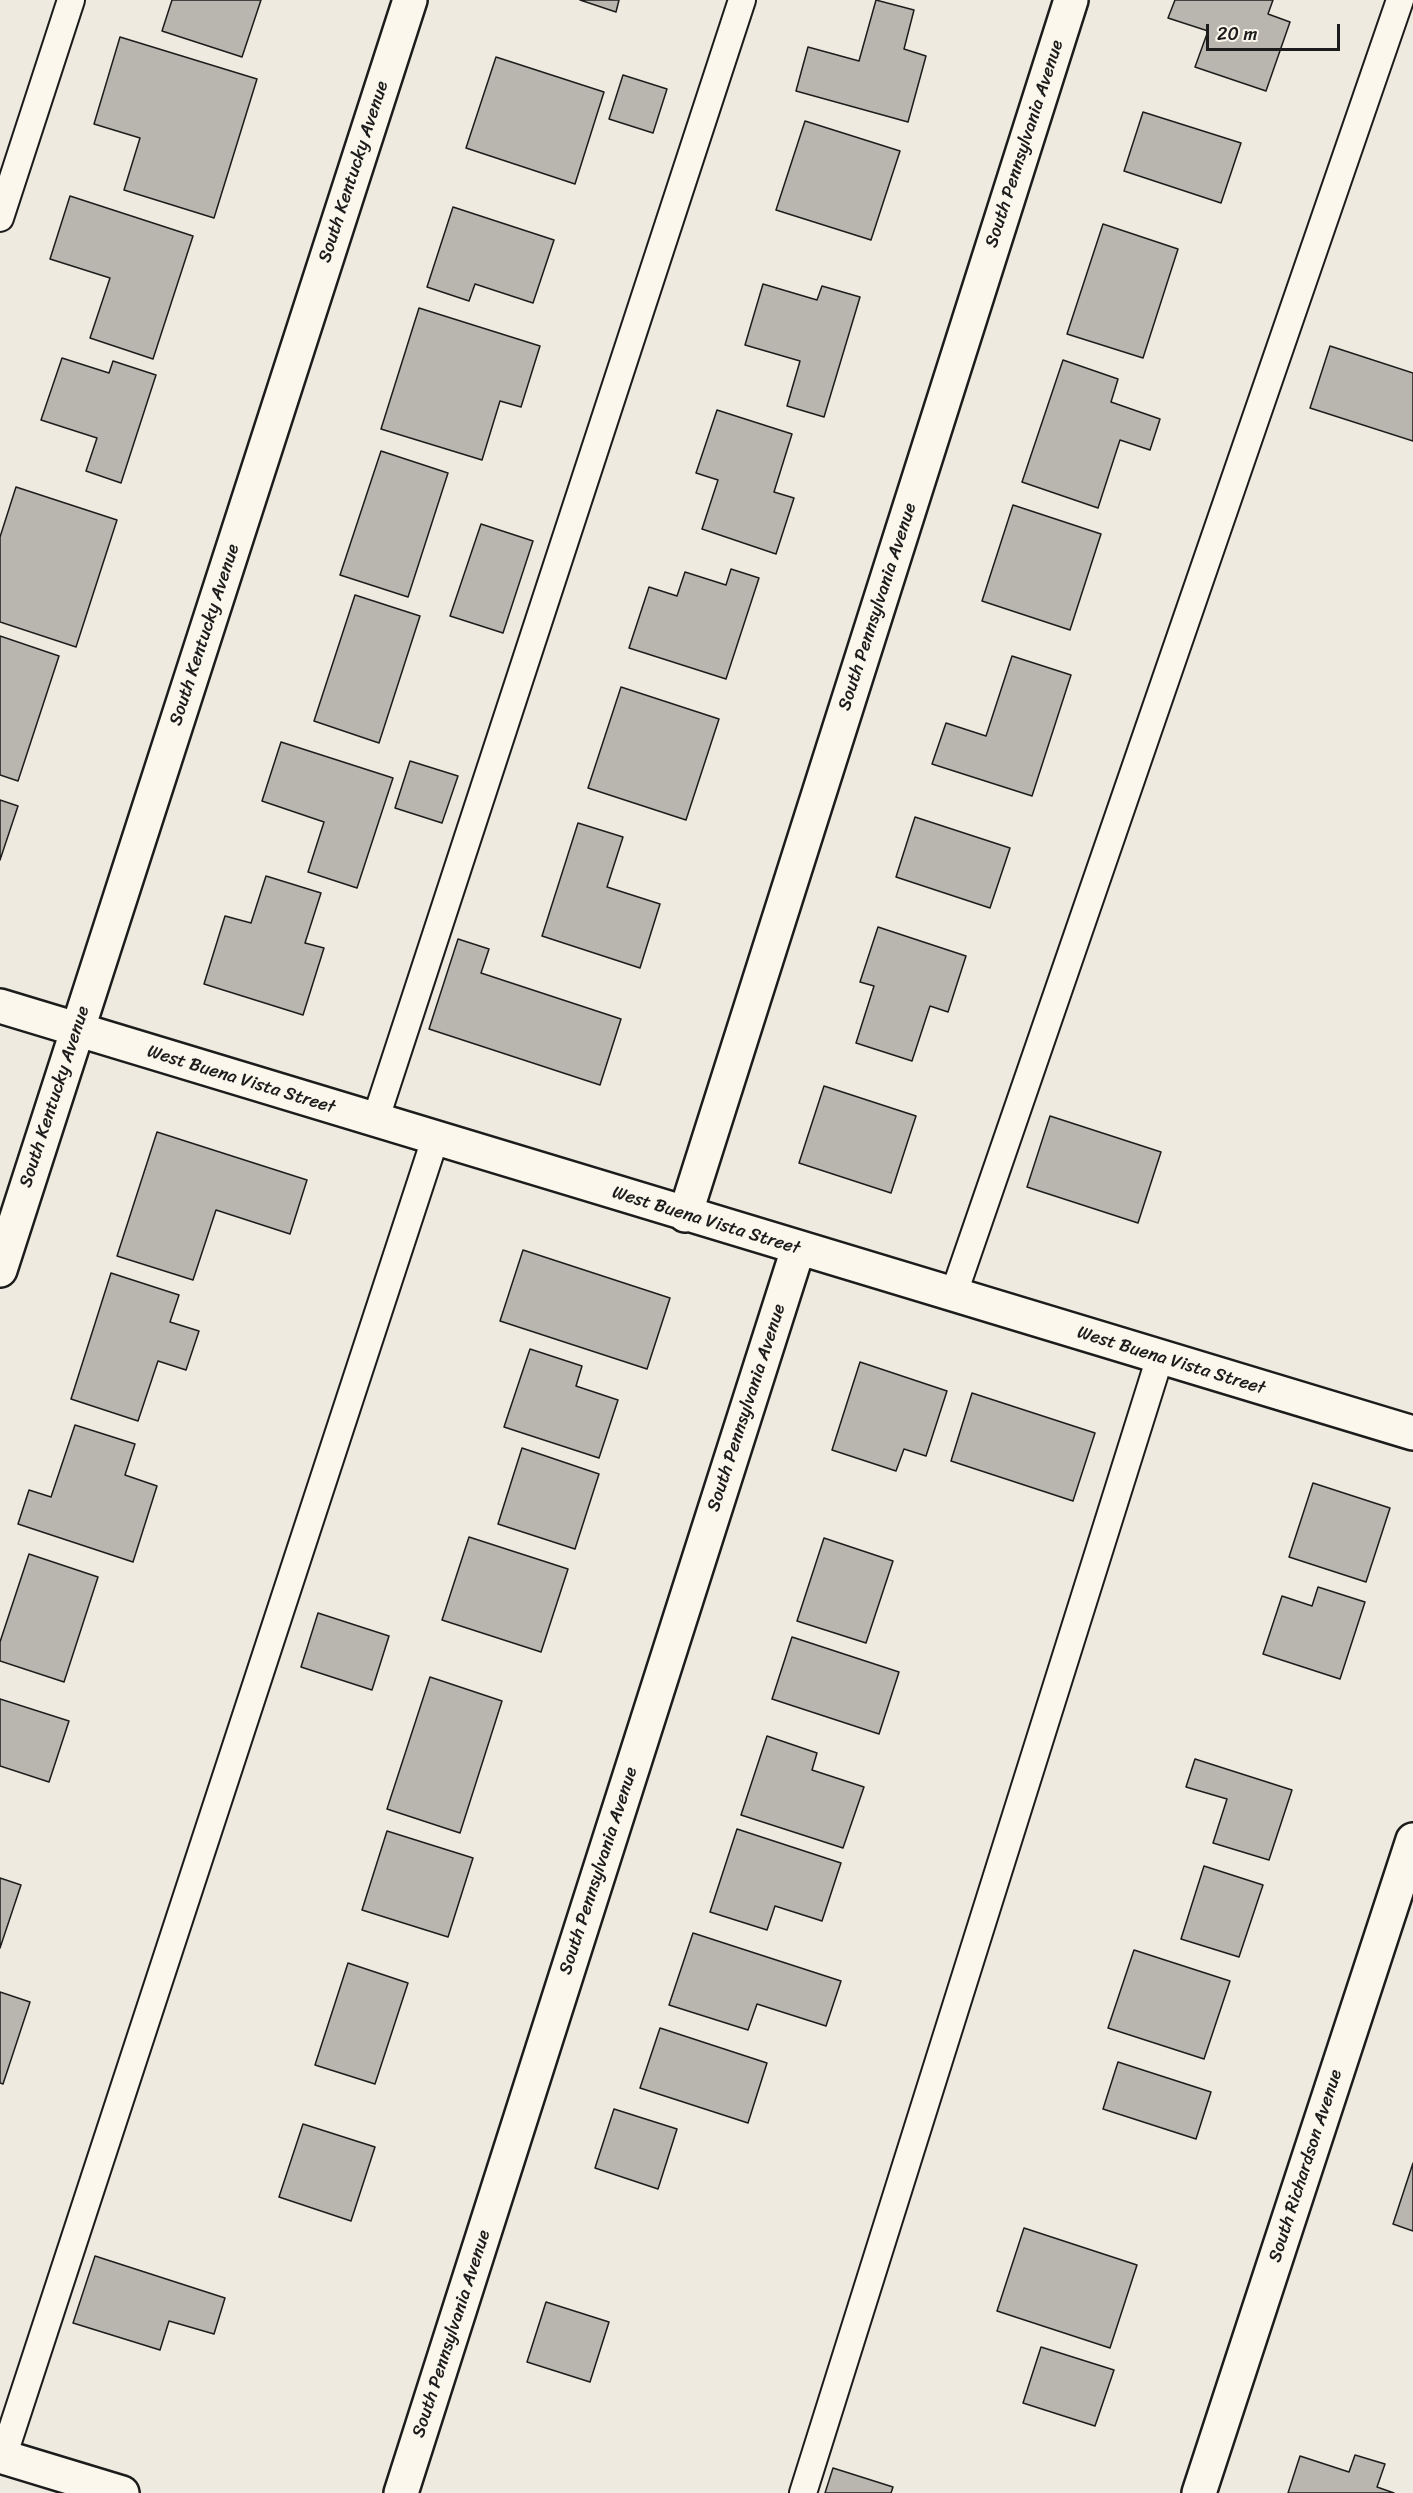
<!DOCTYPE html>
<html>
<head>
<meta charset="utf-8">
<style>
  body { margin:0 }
  #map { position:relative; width:1413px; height:2493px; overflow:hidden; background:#eeeadf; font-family:Sriracha,sans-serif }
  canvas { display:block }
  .scale { position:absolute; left:1206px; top:24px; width:134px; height:27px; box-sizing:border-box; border:3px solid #1c1c1c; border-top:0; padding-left:8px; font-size:18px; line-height:21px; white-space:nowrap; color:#1c1c1c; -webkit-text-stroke:4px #fbf7ec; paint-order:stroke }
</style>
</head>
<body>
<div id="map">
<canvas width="1413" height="2493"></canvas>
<div class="scale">20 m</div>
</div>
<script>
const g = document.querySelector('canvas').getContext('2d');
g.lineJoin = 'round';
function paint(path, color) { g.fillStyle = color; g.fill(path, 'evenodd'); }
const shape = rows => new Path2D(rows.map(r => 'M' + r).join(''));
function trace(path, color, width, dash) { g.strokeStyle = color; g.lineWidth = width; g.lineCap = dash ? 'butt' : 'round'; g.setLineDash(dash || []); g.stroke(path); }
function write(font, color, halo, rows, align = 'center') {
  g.font = font + ' Sriracha,sans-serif'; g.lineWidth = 5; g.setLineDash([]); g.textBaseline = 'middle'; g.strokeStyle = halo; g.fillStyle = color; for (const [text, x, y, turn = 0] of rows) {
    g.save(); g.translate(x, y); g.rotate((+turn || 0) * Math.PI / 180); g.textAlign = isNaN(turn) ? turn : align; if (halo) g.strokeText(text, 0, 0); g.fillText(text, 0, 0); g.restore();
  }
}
const building = shape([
  [172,0,261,0,242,57,162,31,172,0],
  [580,0,619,0,616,12,580,0],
  [876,0,914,10,904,49,926,56,908,122,796,91,808,47,859,61,876,0],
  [1175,0,1273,0,1268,14,1290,22,1266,91,1195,67,1208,31,1168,18,1175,0],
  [120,37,257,79,214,218,124,190,140,138,94,124,120,37],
  [496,57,604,92,575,184,466,148,496,57],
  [623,75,667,89,653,133,609,119,623,75],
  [1143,112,1241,143,1221,203,1124,171,1143,112],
  [805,121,900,151,871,240,776,210,805,121],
  [70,196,193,236,153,359,90,338,110,278,50,259,70,196],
  [453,207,554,240,533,303,475,284,469,301,427,287,453,207],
  [1103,224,1178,249,1143,358,1067,334,1103,224],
  [763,284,817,300,822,286,860,297,824,417,787,406,800,361,745,345,763,284],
  [419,308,540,346,521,407,500,401,482,460,381,429,419,308],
  [1330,346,1413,373,1413,441,1310,408,1330,346],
  [62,358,109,373,113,361,156,375,121,483,86,471,97,438,41,420,62,358],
  [1063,360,1118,379,1111,402,1160,419,1150,450,1120,440,1098,508,1022,482,1063,360],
  [717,410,792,434,774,492,794,498,776,554,702,529,718,480,696,473,717,410],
  [381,451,448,473,408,597,340,575,381,451],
  [16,487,117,520,76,647,0,622,0,537,16,487],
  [1013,505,1101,534,1070,630,982,601,1013,505],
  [481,524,533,541,503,633,450,616,481,524],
  [731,569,759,578,726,679,629,648,649,587,677,596,685,572,726,585,731,569],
  [355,595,420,616,379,743,314,721,355,595],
  [0,636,59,656,18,781,0,775,0,636],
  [1012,656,1071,675,1032,796,932,764,946,723,986,736,1012,656],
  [621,687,719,719,686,820,588,788,621,687],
  [281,742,393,778,357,888,308,872,324,822,262,801,281,742],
  [410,761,458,776,442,823,395,808,410,761],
  [0,800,18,806,0,860,0,800],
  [915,817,1010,848,990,908,896,877,915,817],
  [578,823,623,837,607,887,660,904,640,968,542,936,578,823],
  [266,876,321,893,305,943,324,948,303,1015,204,984,225,916,251,923,266,876],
  [878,927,966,956,948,1012,930,1006,912,1061,856,1043,874,986,860,982,878,927],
  [458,939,489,949,481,973,621,1019,600,1085,429,1029,458,939],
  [824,1086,916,1116,891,1193,799,1163,824,1086],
  [1050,1116,1161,1152,1138,1223,1027,1187,1050,1116],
  [157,1132,307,1180,290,1234,216,1210,193,1280,117,1256,157,1132],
  [523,1250,670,1298,647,1369,500,1321,523,1250],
  [111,1273,179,1295,170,1322,199,1331,186,1370,158,1361,138,1421,71,1399,111,1273],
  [530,1349,582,1366,576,1386,618,1400,599,1458,504,1427,530,1349],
  [860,1362,947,1391,926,1456,904,1449,896,1471,832,1450,860,1362],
  [972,1393,1095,1433,1073,1501,951,1461,972,1393],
  [75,1425,135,1444,125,1475,157,1486,133,1562,18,1524,29,1490,51,1497,75,1425],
  [522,1448,599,1474,575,1549,498,1524,522,1448],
  [1313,1483,1390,1508,1366,1582,1289,1557,1313,1483],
  [469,1537,568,1569,541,1652,442,1620,469,1537],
  [824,1538,893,1561,866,1643,797,1621,824,1538],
  [29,1554,98,1577,64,1682,0,1661,0,1642,29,1554],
  [1318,1587,1365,1602,1340,1679,1263,1654,1282,1596,1312,1606,1318,1587],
  [318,1613,389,1636,372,1690,301,1667,318,1613],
  [792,1637,899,1672,879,1734,772,1699,792,1637],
  [430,1677,502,1701,460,1833,387,1809,430,1677],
  [0,1699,69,1721,49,1782,0,1766,0,1699],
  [767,1736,817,1753,812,1770,864,1787,843,1848,741,1815,767,1736],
  [1195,1759,1292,1790,1269,1860,1213,1843,1227,1799,1186,1787,1195,1759],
  [737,1829,841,1863,822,1921,775,1906,767,1930,710,1912,737,1829],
  [387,1831,473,1858,448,1937,362,1910,387,1831],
  [1204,1866,1263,1885,1239,1957,1181,1939,1204,1866],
  [0,1878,21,1885,0,1948,0,1878],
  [693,1933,841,1981,826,2026,757,2004,748,2030,669,2005,693,1933],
  [1134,1950,1230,1981,1204,2059,1108,2028,1134,1950],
  [348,1963,408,1983,375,2084,315,2065,348,1963],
  [0,1992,30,2002,3,2084,0,2083,0,1992],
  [660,2028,767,2063,748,2123,640,2088,660,2028],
  [1118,2062,1211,2092,1196,2139,1103,2109,1118,2062],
  [614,2109,677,2129,658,2189,595,2168,614,2109],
  [303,2124,375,2147,351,2221,279,2197,303,2124],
  [1413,2163,1413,2231,1393,2224,1413,2163],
  [1024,2228,1137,2265,1110,2348,997,2311,1024,2228],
  [95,2256,225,2298,214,2334,169,2321,160,2350,73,2323,95,2256],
  [546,2302,609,2322,590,2382,527,2362,546,2302],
  [1041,2347,1114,2370,1095,2426,1023,2403,1041,2347],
  [1355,2455,1385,2464,1377,2487,1394,2493,1288,2493,1300,2456,1349,2472,1355,2455],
  [833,2468,893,2487,891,2493,825,2493,833,2468]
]);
paint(building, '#b9b6af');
trace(building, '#1c1c1c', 1.5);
const lane = shape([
  [0,218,71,0],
  [375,1121,742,0],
  [953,1296,1400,0],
  [3,2457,435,1139],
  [803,2493,1160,1357]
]);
const street = shape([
  [0,1006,1413,1433],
  [685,1215,1071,0],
  [0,1270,410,0],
  [401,2493,798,1249],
  [1199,2493,1413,1840]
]);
const secondary = shape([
  [0,2456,122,2493]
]);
trace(lane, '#1c1c1c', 30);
trace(street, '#1c1c1c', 38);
trace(secondary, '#1c1c1c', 38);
trace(lane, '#fbf7ec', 26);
trace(street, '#fbf7ec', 33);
trace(secondary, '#fbf7ec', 33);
write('18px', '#1c1c1c', '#fbf7ec', [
  ["South Pennsylvania Avenue",1025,144,-72],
  ["South Kentucky Avenue",354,172,-72],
  ["South Pennsylvania Avenue",878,607,-72],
  ["South Kentucky Avenue",205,635,-72],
  ["West Buena Vista Street",241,1080,17],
  ["South Kentucky Avenue",55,1097,-72],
  ["West Buena Vista Street",706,1221,17],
  ["West Buena Vista Street",1171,1361,17],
  ["South Pennsylvania Avenue",747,1408,-72],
  ["South Pennsylvania Avenue",599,1871,-72],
  ["South Richardson Avenue",1306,2166,-72],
  ["South Pennsylvania Avenue",452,2334,-72]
]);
</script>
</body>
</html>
